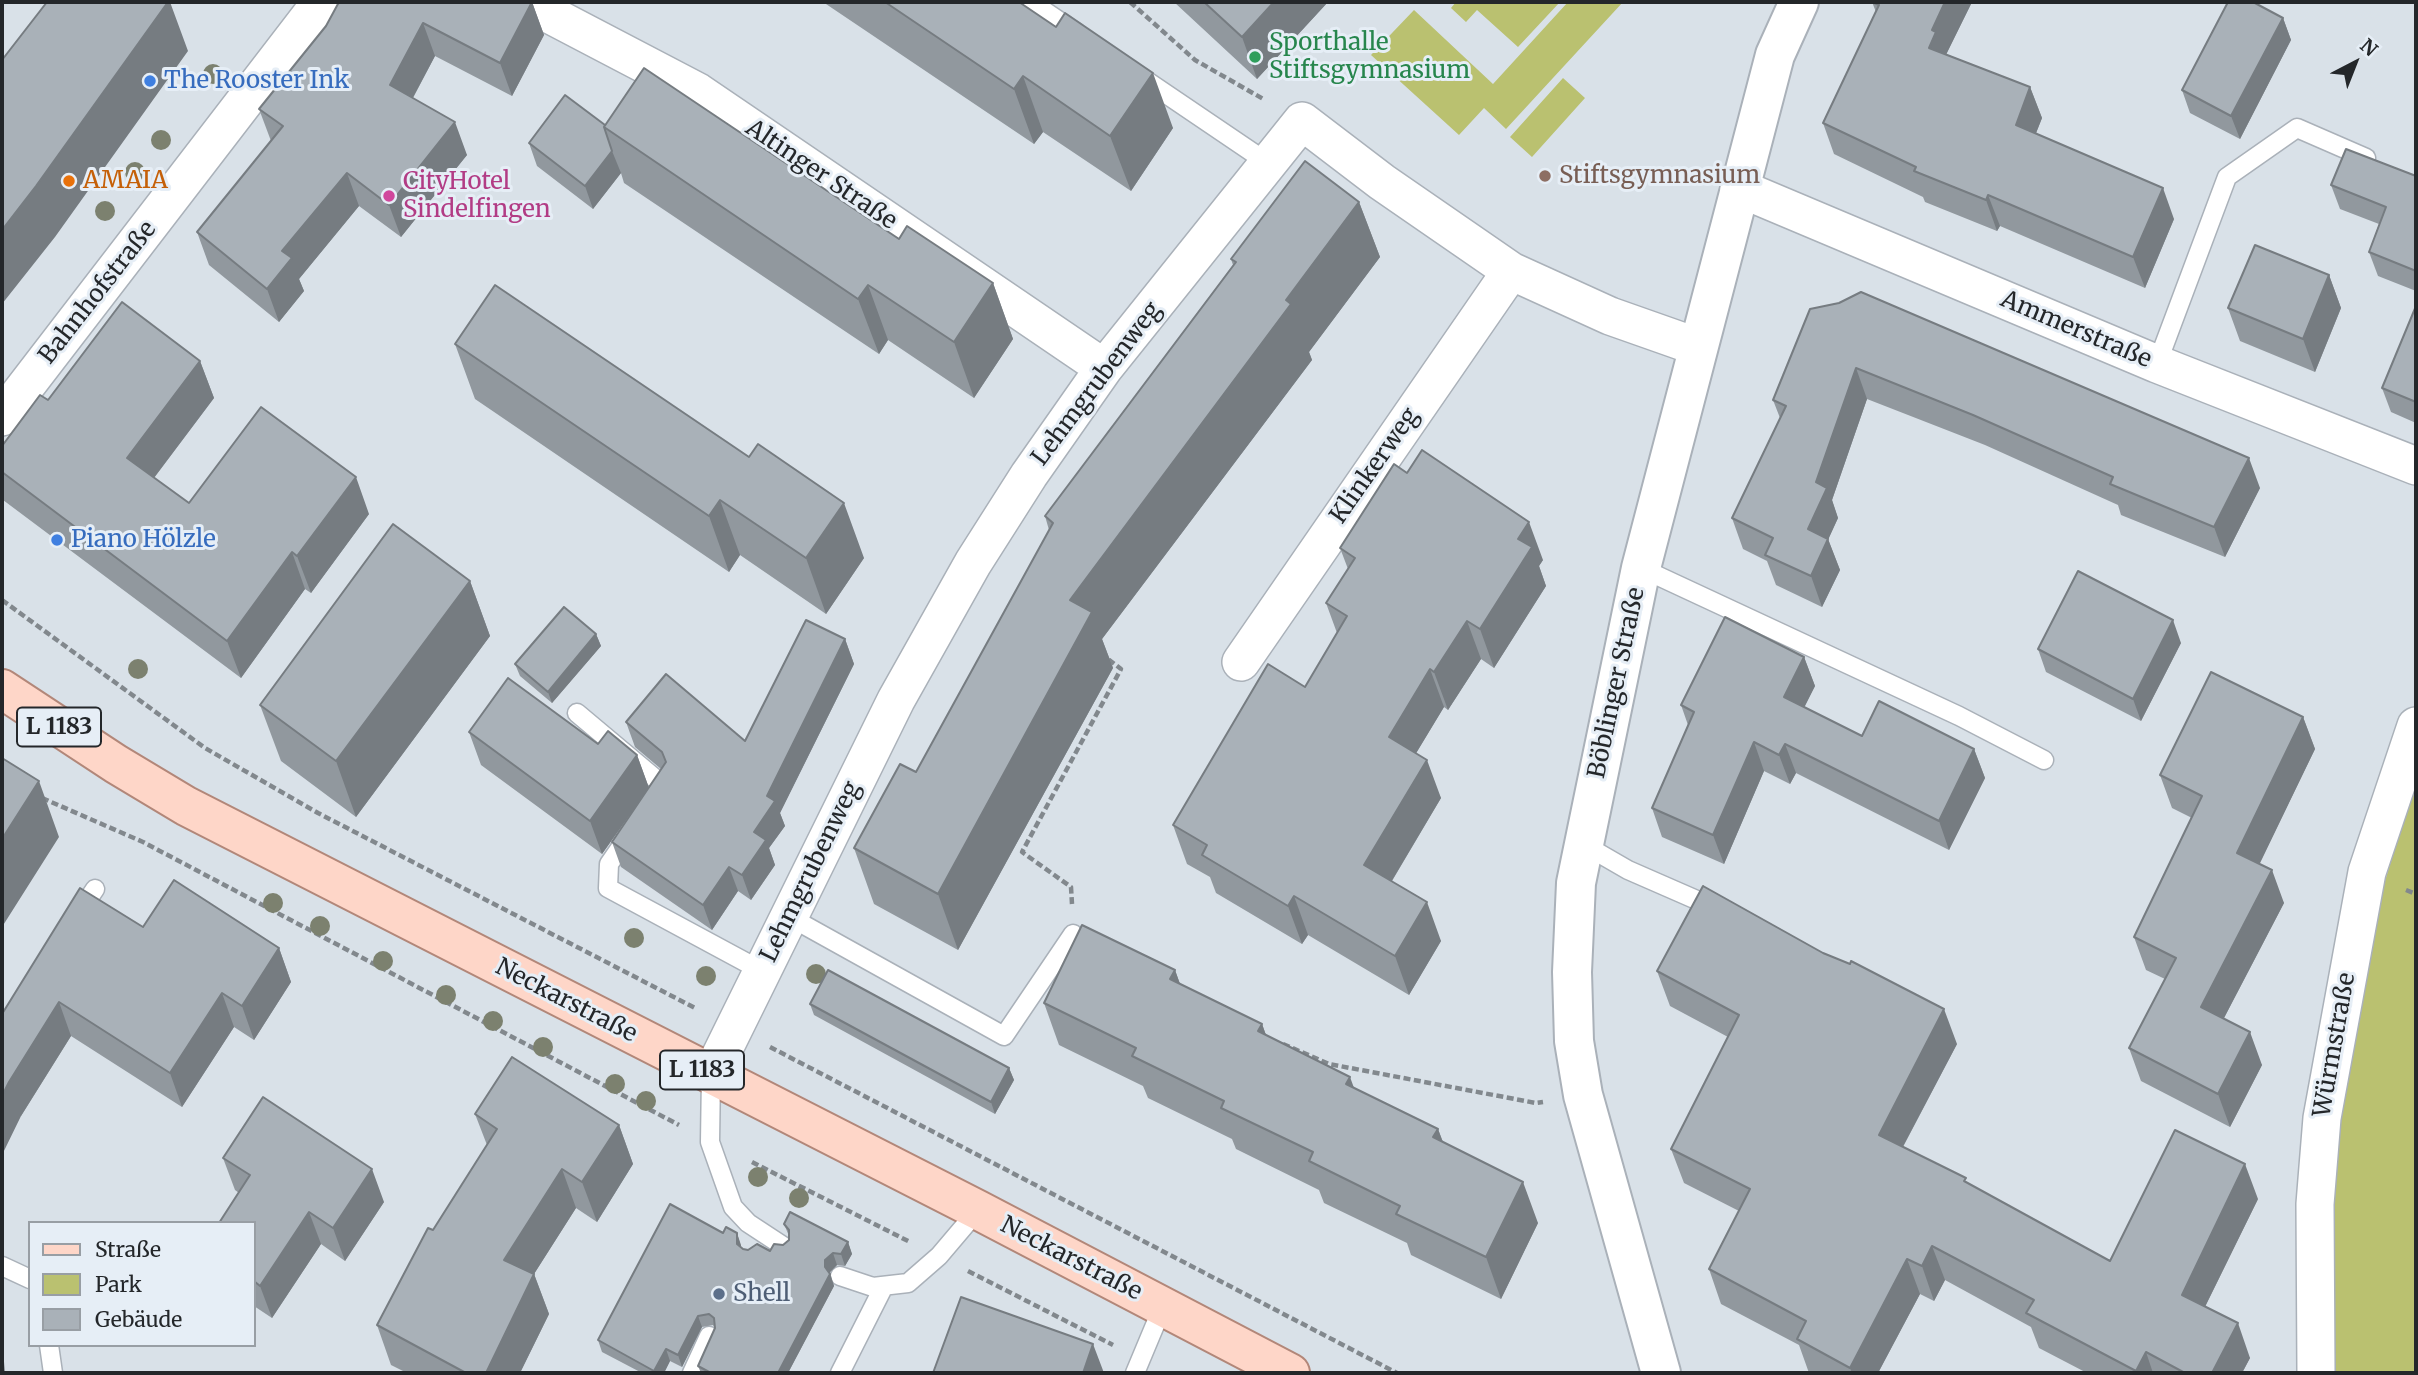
<!DOCTYPE html>
<html>
<head>
<meta charset="utf-8">
<style>
  body { margin:0 }
  #map { position:relative; width:2418px; height:1375px; overflow:hidden; background:#d9e1e8; font-family:Merriweather,serif }
  canvas { display:block }
  .frame { position:absolute; inset:0; border:4px solid #24272a; pointer-events:none }
  .legend { position:absolute; left:28px; top:1221px; width:228px; height:126px; box-sizing:border-box; background:#e6eef6; border:2px solid #989ea4; margin:0; padding:9px 12px; list-style:none; font-size:21px; color:#24272a }
  .legend li { display:flex; align-items:center; gap:14px; height:35px }
  .legend b { width:35px; border:2px solid #989ea4 }
  .north { position:absolute; left:2320px; top:28px; width:70px; height:70px; -webkit-text-stroke:5px #e6eef6; paint-order:stroke; rotate:42deg; font-size:19px; font-weight:700; line-height:28px; text-align:center; color:#24272a }
  .north::after { content:''; display:block; margin:auto; width:24px; height:32px; background:#24272a; clip-path:polygon(50% 0,100% 100%,50% 72%,0 100%) }
</style>
</head>
<body>
<div id="map">
<canvas width="2418" height="1375"></canvas>
<div class="frame"></div>
<ul class="legend">
<li><b style="height:9px;background:#fed6c8"></b>Straße</li>
<li><b style="height:19px;background:#bac170"></b>Park</li>
<li><b style="height:19px;background:#a9b1b8"></b>Gebäude</li>
</ul>
<div class="north">N</div>
</div>
<script>
const g = document.querySelector('canvas').getContext('2d');
g.lineJoin = 'round';
function paint(path, color) { g.fillStyle = color; g.fill(path, 'evenodd'); }
const shape = rows => new Path2D(rows.map(r => 'M' + r).join(''));
function trace(path, color, width, dash) { g.strokeStyle = color; g.lineWidth = width; g.lineCap = dash ? 'butt' : 'round'; g.setLineDash(dash || []); g.stroke(path); }
function write(font, color, halo, rows, align = 'center') {
  g.font = font + ' Merriweather,serif'; g.lineWidth = 6; g.setLineDash([]); g.textBaseline = 'middle'; g.strokeStyle = halo; g.fillStyle = color; for (const [text, x, y, turn = 0] of rows) {
    g.save(); g.translate(x, y); g.rotate((+turn || 0) * Math.PI / 180); g.textAlign = isNaN(turn) ? turn : align; if (halo) g.strokeText(text, 0, 0); g.fillText(text, 0, 0); g.restore();
  }
}
paint(shape([
  [1456,2,1560,2,1518,47,1477,10,1466,22,1451,8],
  [1568,2,1623,2,1506,129,1484,108,1459,135,1371,55,1414,10,1493,84],
  [1563,78,1585,98,1532,157,1510,137],
  [2416,778,2416,1373,2331,1373,2328,1226,2348,1066,2372,924]
]), '#bac170');
const lane = shape([
  [1031,2,1077,33],
  [1141,77,1268,163],
  [2157,364,2227,177,2297,128,2366,158],
  [1641,568,1959,716,2044,760],
  [577,713,664,786,658,795],
  [629,835,609,864,608,888,762,971],
  [1583,844,1628,870,1715,908],
  [79,913,95,889],
  [788,916,1004,1036,1073,934],
  [711,1075,710,1142,733,1207,748,1223,783,1246],
  [2,1266,30,1279],
  [840,1276,873,1287,908,1283,939,1256,978,1210],
  [49,1345,53,1373],
  [692,1373,709,1336],
  [840,1373,884,1286],
  [1135,1373,1163,1306]
]);
const street = shape([
  [526,2,698,92,1104,368],
  [1739,188,2157,364,2416,466],
  [2,417,321,2],
  [1241,662,1511,271],
  [711,1075,896,700,973,563,1029,475,1104,368,1302,121,1382,182,1511,271,1610,316,1698,347],
  [2316,1373,2315,1204,2322,1118,2367,872,2416,726]
]);
const secondary = shape([
  [1661,1373,1583,1095,1574,1041,1572,972,1576,883,1641,568,1775,55,1799,2]
]);
const primary = shape([
  [2,689,116,764,186,806,978,1210,1290,1373]
]);
trace(lane, '#aab1b9', 21);
trace(street, '#aab1b9', 40);
trace(secondary, '#aab1b9', 42);
trace(primary, '#b28779', 42);
trace(shape([
  [1130,2,1195,60,1265,100],
  [2,600,205,748,318,813,697,1009],
  [42,798,143,842,679,1125],
  [2406,890,2416,894],
  [1072,904,1071,887,1022,852,1121,669,1108,659],
  [1283,1044,1329,1064,1536,1103,1543,1102],
  [770,1047,1397,1373],
  [752,1162,910,1242],
  [968,1271,1113,1345]
]), '#82888d', 4.5, [7, 3.5]);
trace(lane, '#fff', 18);
trace(street, '#fff', 37);
trace(secondary, '#fff', 38);
trace(primary, '#fed6c8', 38);
g.fillStyle = '#7c816f';
for (const [x, y] of [
  [213,74],
  [161,140],
  [135,172],
  [105,211],
  [138,669],
  [273,903],
  [320,926],
  [634,938],
  [383,961],
  [816,974],
  [706,976],
  [446,995],
  [493,1021],
  [543,1047],
  [615,1084],
  [646,1101],
  [758,1177],
  [799,1198]
]) { g.beginPath(); g.arc(x, y, 10, 0, 2 * Math.PI); g.fill(); }
paint(shape([
  [532,2,544,35,512,96,435,56,413,98,467,155,401,237,359,206,299,279,304,291,279,322,209,265,197,232,271,141,259,109,326,26],
  [823,2,1019,2,1173,128,1131,191,1043,132,1034,144],
  [1174,2,1328,2,1257,79],
  [1872,2,1972,2,1946,54,2030,87,2042,118,2036,133,2174,219,2145,288,2000,226,1997,231,1925,202,1923,197,1834,154,1823,123,1876,12],
  [2283,18,2291,40,2240,139,2190,113,2182,90],
  [605,125,899,239,993,283,1013,339,974,398,888,340,879,354,624,183,621,173,593,209,537,166,529,143],
  [2416,176,2416,291,2378,276,2369,252,2379,224,2340,209,2331,185],
  [1359,202,1380,257,1309,352,1312,360,1102,639,1113,668,958,950,874,904,854,848,916,772,1049,530,1045,516,1233,265,1231,259],
  [2329,275,2341,308,2315,372,2240,341,2228,308],
  [2416,306,2416,423,2391,412,2382,388],
  [1810,309,2260,488,2225,557,2121,515,2118,505,1985,445,1867,399,1832,500,1838,518,1828,539,1840,570,1822,607,1776,585,1767,561,1743,549,1732,518,1780,418,1773,400],
  [455,344,864,558,826,614,740,555,729,572,475,399],
  [200,361,214,398,154,478,189,503,369,514,311,593,305,589,241,678,3,500,2,496,2,446,48,400],
  [1340,548,1543,560,1539,566,1546,586,1494,668,1481,659,1448,710,1444,707,1416,753,1441,798,1392,881,1441,941,1409,995,1308,935,1302,944,1216,893,1210,877,1187,864,1173,825,1305,687,1337,633,1326,603,1348,569],
  [470,581,490,636,356,817,281,761,260,705],
  [596,634,601,646,552,703,520,676,515,664],
  [845,639,854,664,780,813,785,826,769,848,775,865,751,900,738,891,712,930,621,867,612,842,644,794,602,854,481,765,469,732,598,744,637,755,649,788,661,769,635,747,626,722,745,741],
  [2181,643,2141,721,2046,672,2038,649],
  [1804,657,1815,686,1804,707,1862,736,1974,749,1985,778,1949,850,1796,773,1790,784,1764,771,1724,864,1662,837,1652,808,1688,725,1681,705],
  [2303,717,2315,749,2259,864,2284,903,2224,1018,2262,1065,2230,1127,2141,1081,2129,1048,2165,979,2146,970,2134,937,2192,818,2172,808,2160,775],
  [143,927,279,948,291,982,254,1040,234,1027,182,1107,71,1036,21,1116,2,1014],
  [1175,970,1180,984,1262,1024,1266,1035,1354,1088,1438,1129,1443,1142,1538,1223,1501,1299,1411,1255,1407,1243,1324,1203,1319,1190,1236,1149,1232,1139,1148,1098,1143,1086,1059,1045,1044,1003],
  [1657,971,1957,1044,1903,1147,2110,1261,2258,1199,2205,1307,2250,1358,2242,1373,2087,1373,2039,1348,2031,1327,1945,1280,1934,1301,1920,1294,1878,1373,1809,1373,1799,1345,1721,1304,1709,1269,1739,1211,1684,1183,1671,1149,1728,1037,1670,1006],
  [810,1004,1009,1068,1014,1080,995,1114,814,1015],
  [475,1114,619,1125,633,1164,597,1222,576,1208,534,1274,549,1314,520,1373,407,1373,391,1365,377,1325,433,1230,487,1145],
  [223,1158,384,1202,345,1261,321,1244,272,1318,254,1306,254,1223,239,1193,235,1190],
  [784,1224,848,1242,852,1254,845,1266,837,1265,830,1272,834,1286,788,1373,701,1373,698,1366,715,1328,713,1325,702,1327,682,1367,670,1361,664,1373,642,1373,602,1352,598,1340,723,1233,737,1233,741,1248,743,1249,770,1251,783,1245,789,1240,789,1236]
]), '#91989e');
paint(shape([
  [168,2,170,2,188,51,55,237,2,304,2,230],
  [532,2,544,35,512,96,500,63],
  [1274,2,1328,2,1257,79,1242,37],
  [1945,2,1972,2,1945,57,1929,48,1932,30],
  [2283,18,2291,40,2240,139,2231,116],
  [423,23,435,56,402,118,390,85],
  [1153,73,1173,128,1131,191,1110,136],
  [1023,76,1043,132,1034,144,1014,89],
  [2030,87,2042,118,2027,156,2016,125],
  [455,122,467,155,401,237,389,205],
  [612,151,621,173,593,209,585,186],
  [347,173,359,206,299,279,304,291,279,322,267,289,282,251],
  [2163,188,2174,219,2145,288,2133,257],
  [1988,195,2000,226,1997,231,1986,200],
  [1359,202,1380,257,1309,352,1312,360,1102,639,1113,668,958,950,938,894,1070,600,1286,300],
  [2329,275,2341,308,2315,372,2303,339],
  [993,283,1013,339,974,398,954,342],
  [868,285,888,340,879,354,858,299],
  [200,361,214,398,141,495,127,458],
  [1856,368,1867,399,1832,500,1838,518,1819,560,1808,529,1816,482],
  [2249,458,2260,488,2225,557,2214,527],
  [356,477,369,514,311,593,297,556],
  [720,500,740,555,729,572,709,516],
  [844,503,864,558,826,614,806,558],
  [1529,522,1543,560,1539,566,1546,586,1494,668,1480,629,1518,539],
  [1828,539,1840,570,1822,607,1811,576],
  [292,552,305,589,241,678,227,641],
  [470,581,490,636,356,817,336,761],
  [2173,620,2181,643,2141,721,2133,699],
  [1467,621,1481,659,1448,710,1434,672],
  [596,634,601,646,552,703,548,692],
  [845,639,854,664,780,813,785,826,769,848,775,865,751,900,742,875,754,832,767,796],
  [1804,657,1815,686,1795,726,1784,697],
  [1430,669,1444,707,1403,775,1389,737],
  [2303,717,2315,749,2249,886,2237,853],
  [1754,742,1764,771,1724,864,1713,835],
  [1785,744,1796,773,1790,784,1779,755],
  [1974,749,1985,778,1949,850,1939,821],
  [637,755,649,788,602,854,590,821],
  [1427,760,1441,798,1378,904,1364,865],
  [39,781,59,837,2,927,2,839],
  [729,867,738,891,712,930,703,905],
  [2272,870,2284,903,2213,1039,2201,1007],
  [1294,896,1308,935,1302,944,1288,906],
  [1427,902,1441,941,1409,995,1395,956],
  [279,948,291,982,254,1040,242,1006],
  [1175,970,1190,1012,1170,979],
  [222,993,234,1027,182,1107,170,1073],
  [59,1002,71,1036,21,1116,2,1155,2,1096,9,1082],
  [1944,1009,1957,1044,1891,1169,1879,1135],
  [1262,1024,1277,1066,1258,1031],
  [2250,1032,2262,1065,2230,1127,2218,1094],
  [1009,1068,1014,1080,995,1114,991,1102],
  [1350,1077,1365,1118,1346,1084],
  [619,1125,633,1164,597,1222,582,1182],
  [1438,1129,1453,1170,1433,1137],
  [2245,1164,2258,1199,2194,1329,2182,1295],
  [372,1169,384,1202,345,1261,333,1228],
  [562,1169,576,1208,534,1274,549,1314,520,1373,486,1373,504,1260],
  [1523,1182,1538,1223,1501,1299,1486,1257],
  [309,1212,321,1244,272,1318,260,1286],
  [737,1233,741,1245,741,1256,737,1244],
  [848,1242,852,1254,845,1266,841,1254],
  [1932,1246,1945,1280,1934,1301,1922,1266],
  [833,1253,837,1265,830,1272,829,1276,830,1274,834,1286,788,1373,778,1373,825,1267,825,1260],
  [1907,1259,1920,1294,1878,1373,1852,1373,1850,1368],
  [698,1316,702,1327,682,1367,678,1355],
  [2238,1323,2250,1358,2242,1373,2212,1373],
  [2,1339,5,1373,2,1373],
  [1093,1344,1104,1373,1083,1373],
  [666,1349,670,1361,664,1373,655,1373,654,1371],
  [2146,1352,2153,1373,2137,1373,2136,1371]
]), '#767c81');
const building = shape([
  [47,2,168,2,36,186,2,230,2,60,47,2],
  [339,2,532,2,500,63,423,23,390,85,455,122,389,205,347,173,282,251,292,258,267,289,197,232,283,126,259,109,326,26,339,2],
  [885,2,1019,2,1056,27,1065,13,1153,73,1110,136,1023,76,1014,89,885,2],
  [1204,2,1274,2,1242,37,1204,2],
  [1872,2,1945,2,1932,30,1936,32,1929,48,2030,87,2016,125,2163,188,2133,257,1988,195,1986,200,1914,171,1916,167,1823,123,1879,5,1872,2],
  [2228,2,2253,2,2283,18,2231,116,2182,90,2228,2],
  [644,68,899,239,907,226,993,283,954,342,868,285,858,299,604,127,644,68],
  [565,95,605,125,604,127,612,151,585,186,529,143,565,95],
  [2346,149,2416,176,2416,271,2369,252,2386,207,2331,185,2346,149],
  [1305,161,1359,202,1286,300,1291,304,1070,600,1092,612,938,894,854,848,900,764,916,772,1053,523,1045,516,1236,262,1231,259,1305,161],
  [2255,245,2329,275,2303,339,2228,308,2255,245],
  [495,285,749,457,758,444,844,503,806,558,720,500,709,516,455,344,495,285],
  [1861,292,2249,458,2214,527,2110,484,2113,477,1973,415,1856,368,1816,482,1827,488,1808,529,1828,539,1811,576,1765,555,1773,538,1732,518,1786,406,1773,400,1810,309,1839,303,1861,292],
  [122,302,200,361,127,458,189,503,261,407,356,477,297,556,292,552,227,641,2,472,2,446,40,395,48,400,122,302],
  [2416,306,2416,402,2382,388,2416,306],
  [1422,450,1529,522,1518,539,1532,547,1480,629,1467,621,1434,672,1430,669,1389,737,1427,760,1364,865,1427,902,1395,956,1294,896,1288,906,1202,855,1207,845,1173,825,1268,664,1305,687,1347,616,1326,603,1355,558,1340,548,1394,464,1407,473,1422,450],
  [393,524,470,581,336,761,260,705,393,524],
  [2078,571,2173,620,2133,699,2038,649,2078,571],
  [564,607,596,634,548,692,515,664,564,607],
  [1725,617,1804,657,1784,697,1862,736,1879,701,1974,749,1939,821,1785,744,1779,755,1754,742,1713,835,1652,808,1694,712,1681,705,1725,617],
  [806,620,845,639,767,796,775,801,754,832,766,840,742,875,729,867,703,905,612,842,666,762,662,752,626,722,666,674,745,741,806,620],
  [2211,672,2303,717,2237,853,2272,870,2201,1007,2250,1032,2218,1094,2129,1048,2176,958,2134,937,2202,796,2160,775,2211,672],
  [508,678,598,744,608,731,637,755,590,821,469,732,508,678],
  [2,758,39,781,2,839,2,758],
  [174,880,279,948,242,1006,222,993,170,1073,59,1002,9,1082,2,1096,2,1014,80,888,143,927,174,880],
  [1703,886,1823,953,1850,964,1851,961,1944,1009,1879,1135,1966,1178,1964,1181,2110,1261,2175,1130,2245,1164,2182,1295,2238,1323,2212,1373,2185,1373,2146,1352,2136,1371,2026,1313,2034,1300,1932,1246,1922,1266,1907,1259,1850,1368,1797,1339,1806,1321,1709,1269,1750,1189,1671,1149,1739,1015,1657,971,1703,886],
  [1082,925,1175,970,1170,979,1262,1024,1258,1031,1350,1077,1346,1084,1438,1129,1433,1137,1523,1182,1486,1257,1396,1214,1400,1206,1309,1161,1313,1152,1221,1108,1224,1101,1132,1056,1136,1048,1044,1003,1082,925],
  [828,970,1009,1068,991,1102,810,1004,828,970],
  [512,1057,619,1125,582,1182,562,1169,504,1260,534,1274,486,1373,466,1373,377,1325,428,1228,433,1230,497,1129,475,1114,512,1057],
  [263,1097,372,1169,333,1228,309,1212,260,1286,254,1281,254,1223,219,1223,250,1175,223,1158,263,1097],
  [670,1204,723,1233,726,1227,737,1233,737,1244,743,1249,748,1250,757,1244,770,1251,774,1244,783,1245,789,1240,789,1230,784,1224,790,1212,848,1242,841,1254,833,1253,825,1260,825,1267,830,1274,778,1373,711,1373,698,1366,715,1328,714,1318,709,1314,698,1316,678,1355,666,1349,654,1371,598,1340,670,1204],
  [961,1297,1093,1344,1083,1373,933,1373,961,1297]
]);
paint(building, '#a9b1b8');
trace(building, '#767c81', 2);
for (const [x, y, r, color] of [
  [1255,57,7,"#2e9e5b"],
  [150,81,7,"#3f7fe0"],
  [1545,176,7,"#8d6e63"],
  [69,181,7,"#e8710a"],
  [389,196,7,"#d1479c"],
  [57,540,7,"#3f7fe0"],
  [719,1294,7,"#5c6f8a"]
]) { const dot = new Path2D(); dot.arc(x, y, r, 0, 2 * Math.PI); g.fillStyle = color; g.fill(dot); trace(dot, '#e6eef6', 2.5); }
for (const [x, y, w] of [
  [59,727,84],
  [702,1070,84]
]) { const box = new Path2D(); box.roundRect(x - w / 2, y - 19.5, w, 39, 5); g.fillStyle = '#e6eef6'; g.fill(box); trace(box, '#24272a', 2); }
write('bold 23px', '#24272a', null, [
  ["L 1183",59,727],
  ["L 1183",702,1070]
]);
write('24px', '#27864d', '#e6eef6', [
  ["Sporthalle",1269,43],
  ["Stiftsgymnasium",1269,71]
], 'left');
write('24px', '#366cbe', '#e6eef6', [
  ["The Rooster Ink",164,81],
  ["Piano Hölzle",71,540]
], 'left');
write('24px', '#24272a', '#e6eef6', [
  ["Altinger Straße",821,175,34],
  ["Bahnhofstraße",98,293,-52],
  ["Ammerstraße",2076,330,23],
  ["Lehmgrubenweg",1097,384,-53],
  ["Klinkerweg",1375,466,-55],
  ["Böblinger Straße",1617,683,-78],
  ["Lehmgrubenweg",811,872,-64],
  ["Neckarstraße",566,1001,27],
  ["Würmstraße",2335,1045,-80],
  ["Neckarstraße",1071,1259,27]
]);
write('24px', '#785e54', '#e6eef6', [
  ["Stiftsgymnasium",1559,176]
], 'left');
write('24px', '#c56008', '#e6eef6', [
  ["AMAIA",83,181]
], 'left');
write('24px', '#b23c85', '#e6eef6', [
  ["CityHotel",403,182],
  ["Sindelfingen",403,210]
], 'left');
write('24px', '#4e5e75', '#e6eef6', [
  ["Shell",733,1294]
], 'left');
</script>
</body>
</html>
